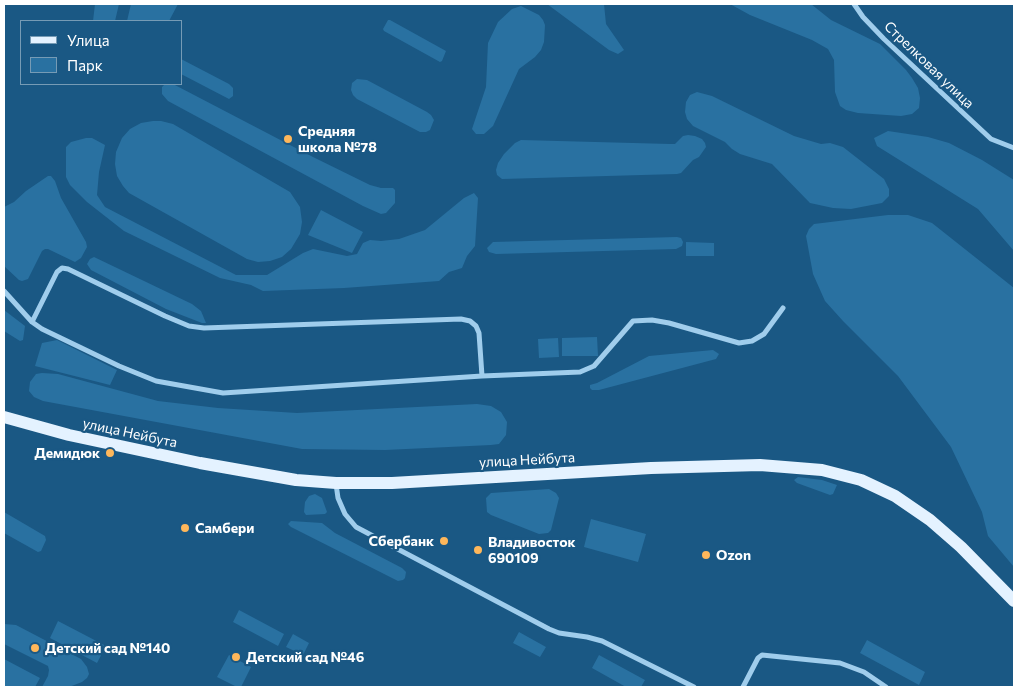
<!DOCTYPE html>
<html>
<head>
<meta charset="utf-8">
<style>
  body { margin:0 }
  #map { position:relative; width:1018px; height:691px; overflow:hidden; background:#1a5884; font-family:Commissioner,sans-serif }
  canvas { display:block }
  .frame { position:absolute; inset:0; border:5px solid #fff; pointer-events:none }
  .legend { position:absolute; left:20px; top:20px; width:162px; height:65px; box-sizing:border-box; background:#1a5884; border:1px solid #769bb5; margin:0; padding:6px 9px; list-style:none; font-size:15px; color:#fff }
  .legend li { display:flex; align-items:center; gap:10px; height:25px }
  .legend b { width:25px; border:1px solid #769bb5 }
</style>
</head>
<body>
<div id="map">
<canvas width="1018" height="691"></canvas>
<div class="frame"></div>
<ul class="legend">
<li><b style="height:6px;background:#e4f2ff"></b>Улица</li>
<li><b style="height:14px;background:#2971a1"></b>Парк</li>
</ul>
</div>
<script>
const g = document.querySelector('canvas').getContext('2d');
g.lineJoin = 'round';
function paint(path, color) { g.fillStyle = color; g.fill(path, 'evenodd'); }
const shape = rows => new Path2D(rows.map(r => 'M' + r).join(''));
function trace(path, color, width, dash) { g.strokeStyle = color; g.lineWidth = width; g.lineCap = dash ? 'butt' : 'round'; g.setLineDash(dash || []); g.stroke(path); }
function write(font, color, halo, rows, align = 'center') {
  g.font = font + ' Commissioner,sans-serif'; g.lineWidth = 4.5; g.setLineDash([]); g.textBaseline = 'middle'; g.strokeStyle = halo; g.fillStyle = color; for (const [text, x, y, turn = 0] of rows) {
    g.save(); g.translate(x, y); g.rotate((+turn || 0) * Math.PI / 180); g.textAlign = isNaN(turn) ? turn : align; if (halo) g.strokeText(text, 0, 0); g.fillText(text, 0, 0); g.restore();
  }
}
paint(shape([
  [95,4,119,4,115,21,93,21],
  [131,4,178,4,169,21,127,21],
  [547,4,604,4,606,24,624,50,618,54,609,50],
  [730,4,811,4,831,20,880,44,906,70,912,78,918,88,920,98,919,108,912,114,901,116,858,113,846,110,840,106,835,92,834,60,828,49,812,40,750,15],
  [521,6,539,15,543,20,545,25,544,42,541,50,535,57,519,69,493,126,484,134,476,134,472,129,486,87,488,43,498,22,512,9],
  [388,20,390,20,446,51,442,61,440,62,384,31,383,29],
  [181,59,229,84,233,88,233,96,229,99,181,74],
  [357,79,367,80,427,112,431,115,434,120,430,130,426,132,420,132,357,99,353,95,351,90,352,83],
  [165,84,173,84,313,157,370,185,381,188,393,188,395,190,395,203,386,213,381,214,363,206,168,101,162,94,162,87],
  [697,92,712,96,794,136,821,144,830,143,843,147,884,179,889,189,889,196,882,203,851,209,833,208,810,203,772,164,740,154,732,149,725,142,693,126,687,119,685,112,686,102,690,95],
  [153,121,161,121,173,124,290,192,300,207,302,222,300,234,291,249,282,257,270,261,258,262,247,259,129,193,123,186,117,176,115,164,116,152,122,138,130,129,141,123],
  [888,131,928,137,949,143,982,160,1014,180,1014,251,978,209,877,146,874,138],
  [688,135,695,136,702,139,705,143,706,147,699,157,693,160,681,173,677,174,502,179,497,175,496,170,498,163,504,154,515,143,521,140,670,144,675,144,683,136],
  [86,138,92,138,105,145,99,172,97,195,105,207,236,275,267,275,303,253,313,249,347,256,357,254,363,243,370,240,381,241,399,239,425,230,464,198,474,193,478,198,475,246,467,256,462,268,449,272,439,281,344,288,263,291,251,285,220,278,124,231,87,202,70,185,66,177,66,147,71,142],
  [48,176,51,176,55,181,61,198,86,242,87,247,81,258,75,262,48,249,45,249,42,251,28,279,22,281,19,280,4,266,4,207,14,202,26,191],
  [321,210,363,232,352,253,308,235],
  [888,215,908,215,932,223,1014,288,1014,567,988,536,982,512,951,447,898,376,843,321,825,301,813,274,806,236,809,229,814,224],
  [677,237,681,238,683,242,682,246,676,249,496,254,489,252,487,248,493,242],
  [686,242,714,243,714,256,686,256],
  [94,257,192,304,201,311,206,323,202,323,166,309,91,270,87,264,90,259],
  [4,310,25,326,23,340,20,341,4,331],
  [597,337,598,356,562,356,562,338],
  [558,338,559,357,539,358,538,339],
  [57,340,117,370,110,385,35,366,42,343],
  [713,350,719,354,716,359,599,390,592,390,590,388,590,385,597,383,649,356],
  [42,373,58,374,158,401,218,408,297,413,477,404,491,406,501,412,507,422,506,435,499,444,491,445,385,450,302,449,43,401,34,397,29,391,30,382,36,374],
  [798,477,822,480,837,485,833,494,830,495,797,483,794,480],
  [549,489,556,493,559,498,551,530,548,533,539,534,491,515,487,512,486,498,491,493],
  [315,494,322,498,327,512,325,514,306,515,304,512,305,502,309,496],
  [4,512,45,536,46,540,41,551,38,552,4,533],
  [591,519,646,534,638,562,584,547],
  [291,521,322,523,335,533,402,568,406,572,405,578,403,580,398,581,291,527,288,524],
  [239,610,284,634,278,646,233,622],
  [58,621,106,646,97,663,50,638],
  [4,624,16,625,81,659,87,667,89,674,87,678,82,682,69,687,42,687,48,676,49,670,48,666,4,644],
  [519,632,546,647,540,657,513,643],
  [293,634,309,643,303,655,286,647],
  [867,640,925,672,919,685,860,653],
  [229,655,251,667,241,687,237,687,217,677],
  [599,655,645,680,641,687,626,687,592,668],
  [4,659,40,678,35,687,4,687]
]), '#2971a1');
trace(shape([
  [854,4,863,17,884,39,991,139,1014,148],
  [4,291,32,322,42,329,119,366,156,381,223,393,482,376,580,372,594,366,633,321,652,320,669,323,739,343,752,341,764,334,783,308],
  [32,322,57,272,62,268,68,269,165,316,189,326,204,328,461,319,470,321,476,326,479,333,482,376],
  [336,484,338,498,345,514,356,527,549,629,559,633,587,637,602,641,694,687],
  [743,687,758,658,762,655,840,663,864,672,886,687]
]), '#a0cdec', 5);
trace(shape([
  [4,417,69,435,200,463,296,480,336,483,392,483,651,468,760,465,822,470,861,480,895,496,930,520,961,547,1014,601]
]), '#e4f2ff', 12);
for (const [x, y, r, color] of [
  [288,139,5,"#feb75b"],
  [110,453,5,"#feb75b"],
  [185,528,5,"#feb75b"],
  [444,541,5,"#feb75b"],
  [478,550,5,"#feb75b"],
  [706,555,5,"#feb75b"],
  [35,648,5,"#feb75b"],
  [236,657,5,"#feb75b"]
]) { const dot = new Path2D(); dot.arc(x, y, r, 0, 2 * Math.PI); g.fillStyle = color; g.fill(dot); trace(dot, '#1a5884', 2); }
write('14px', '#fff', '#1a5884', [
  ["Стрелковая улица",929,65,44],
  ["улица Нейбута",130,433,12],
  ["улица Нейбута",527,460,-3]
]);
write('bold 14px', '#fff', '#1a5884', [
  ["Средняя",298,131],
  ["школа №78",298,147],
  ["Демидюк",100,453,"right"],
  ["Самбери",195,528],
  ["Сбербанк",434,541,"right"],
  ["Владивосток",488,542],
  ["690109",488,558],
  ["Ozon",716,555],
  ["Детский сад №140",45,648],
  ["Детский сад №46",246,657]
], 'left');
</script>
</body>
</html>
